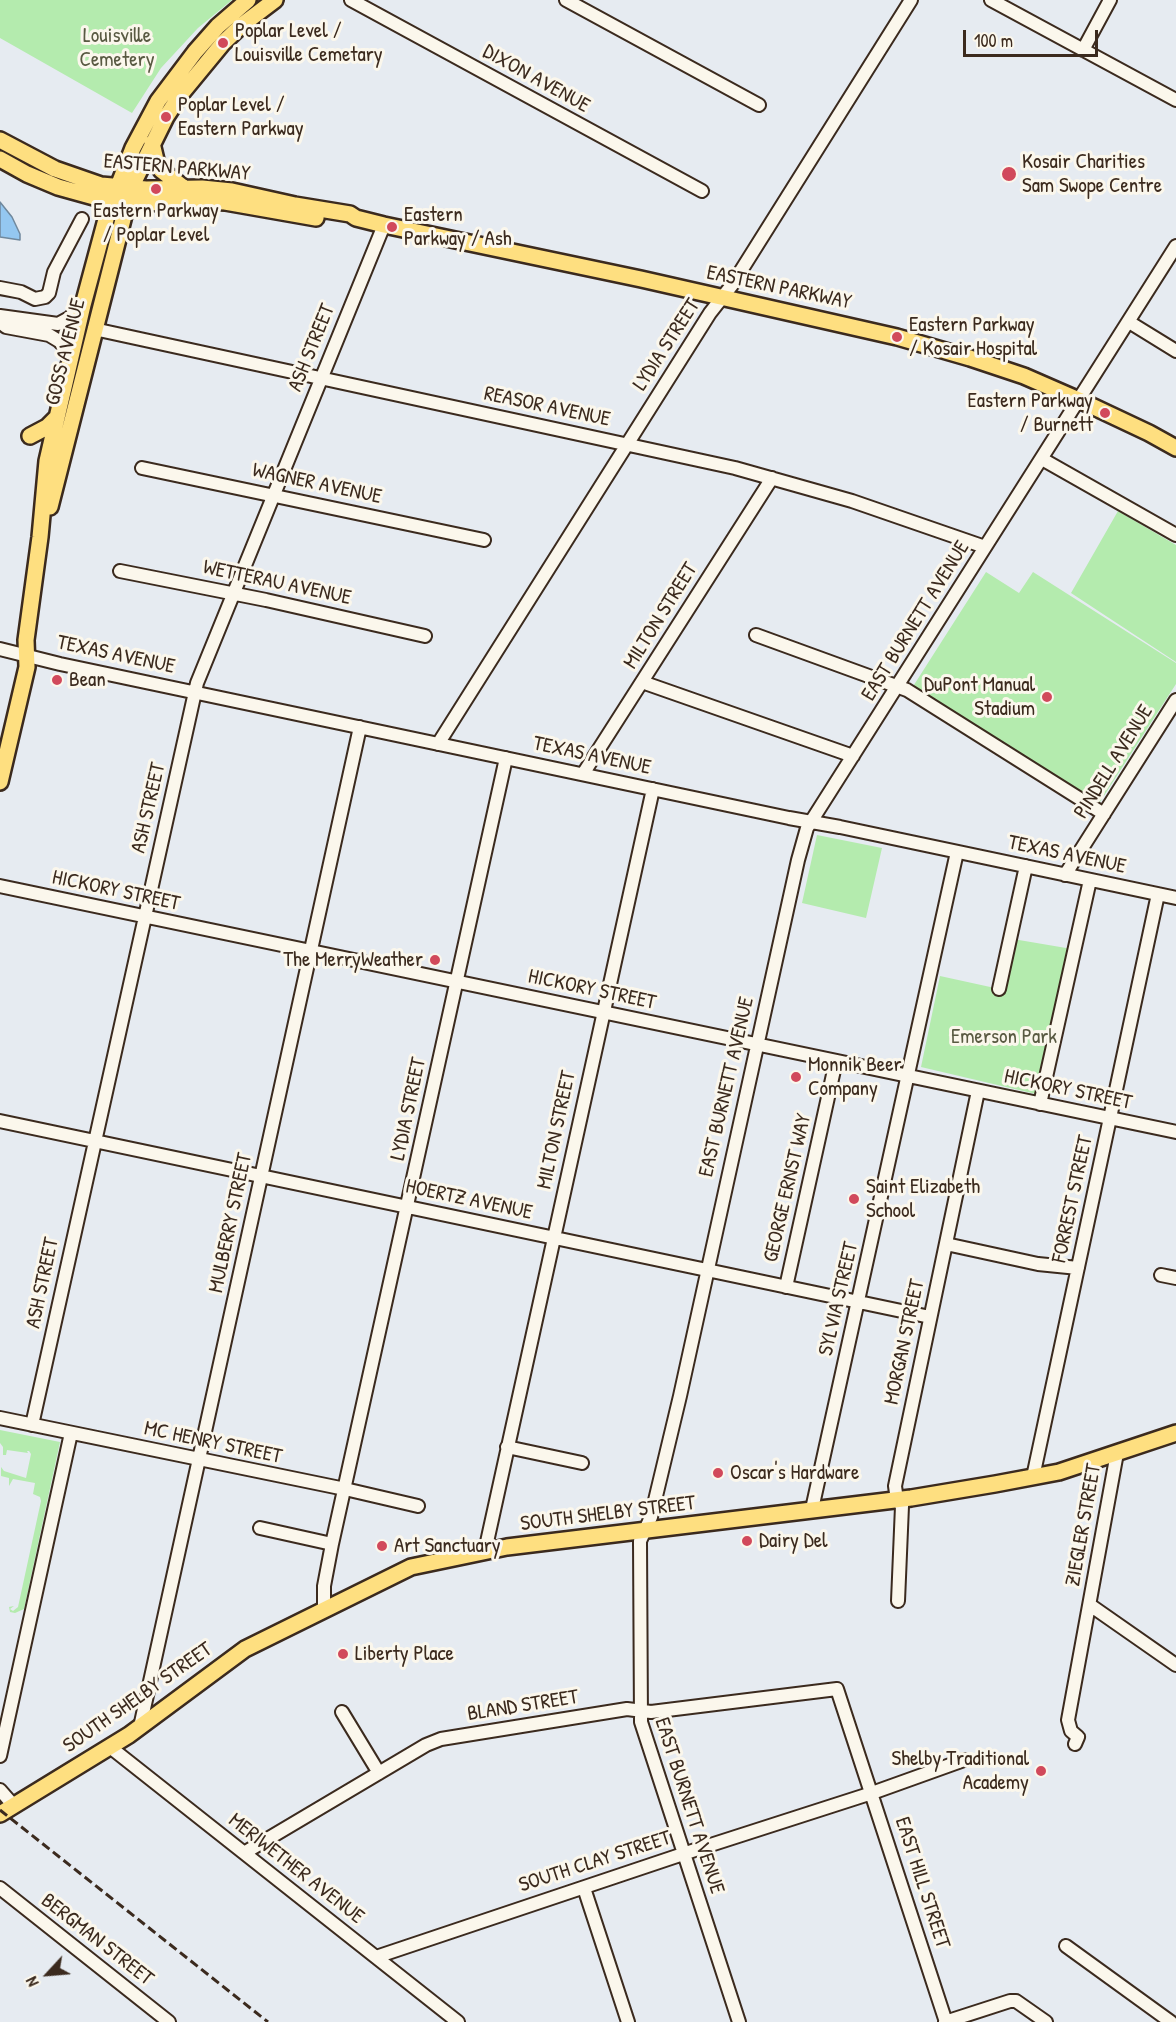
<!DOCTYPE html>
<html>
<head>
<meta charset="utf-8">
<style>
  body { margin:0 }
  #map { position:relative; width:1176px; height:2022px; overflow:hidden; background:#e6ebf1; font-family:"Patrick Hand",sans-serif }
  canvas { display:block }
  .north { position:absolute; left:18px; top:1944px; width:60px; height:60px; -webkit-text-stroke:4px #fbf7ec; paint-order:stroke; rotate:244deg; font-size:16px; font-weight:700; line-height:24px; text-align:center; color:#3b2a1e }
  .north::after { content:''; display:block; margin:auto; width:21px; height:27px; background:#3b2a1e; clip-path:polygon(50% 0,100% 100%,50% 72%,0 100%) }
  .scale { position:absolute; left:963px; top:30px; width:135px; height:27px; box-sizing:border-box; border:3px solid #3b2a1e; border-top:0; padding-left:8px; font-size:18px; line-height:21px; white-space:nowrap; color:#3b2a1e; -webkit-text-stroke:4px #fbf7ec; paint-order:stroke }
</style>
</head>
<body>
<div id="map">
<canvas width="1176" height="2022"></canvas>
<div class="north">N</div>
<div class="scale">100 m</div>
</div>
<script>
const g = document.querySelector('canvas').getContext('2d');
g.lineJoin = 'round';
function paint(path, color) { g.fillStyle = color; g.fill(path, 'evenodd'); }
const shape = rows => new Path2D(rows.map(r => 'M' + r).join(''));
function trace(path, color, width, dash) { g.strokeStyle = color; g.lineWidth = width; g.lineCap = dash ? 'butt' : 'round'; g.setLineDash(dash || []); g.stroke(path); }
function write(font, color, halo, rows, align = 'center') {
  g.font = font + ' "Patrick Hand",sans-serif'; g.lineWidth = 6; g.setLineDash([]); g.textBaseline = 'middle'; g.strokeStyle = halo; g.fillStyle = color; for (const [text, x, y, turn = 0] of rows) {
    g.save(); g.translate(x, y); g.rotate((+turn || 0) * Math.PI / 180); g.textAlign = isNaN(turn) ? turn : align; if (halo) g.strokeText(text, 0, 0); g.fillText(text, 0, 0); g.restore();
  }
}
paint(shape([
  [0,0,232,0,198,28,161,68,132,113,0,38],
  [1118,511,1176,545,1176,662,1071,593],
  [986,572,1019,593,1033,572,1176,663,1176,684,1098,805,912,688],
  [817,835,882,848,866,918,802,903],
  [1013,939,1072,949,1040,1095,921,1067,940,976,1004,990],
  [0,1430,60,1442,24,1609,15,1613,10,1612,9,1607,14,1606,10,1609,13,1611,18,1607,41,1501,40,1497,33,1494,35,1483,13,1479,9,1486,9,1478,1,1476,1,1467,4,1471,26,1478,31,1454,29,1451,27,1451,28,1453,7,1450,6,1455,3,1455,3,1447,0,1443]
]), '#b4ebae');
const water = shape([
  [0,202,12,217,20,234,20,240,0,237,0,202]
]);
paint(water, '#94c7f1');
trace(water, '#70889d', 1.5);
const minor = shape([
  [351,0,702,191],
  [566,0,759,105],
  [991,0,1176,100],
  [1083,50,1110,0],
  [0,288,21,292,35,299,45,297,49,293,54,272,82,219],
  [0,316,58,324,69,318,83,305],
  [0,322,6,327,49,335,59,341,72,354],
  [1129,322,1176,351],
  [94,329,735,468,852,501,985,547],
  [1042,459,1176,535],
  [142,468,484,540],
  [120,571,266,600,425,636],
  [756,635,907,690,1104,814],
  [0,649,60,664,789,818,840,827,1176,898],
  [642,682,853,756],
  [438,744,710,313,732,285,911,0],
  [583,774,772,478],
  [1065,875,1176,700],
  [0,886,1176,1132],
  [999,989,1026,866],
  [1040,1104,1090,880],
  [0,1121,930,1317],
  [946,1244,1038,1264,1078,1268],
  [1161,1275,1176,1278],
  [786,1287,836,1061],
  [0,1418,345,1489,418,1506],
  [32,1425,197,683,384,225],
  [507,1447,582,1463],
  [1033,1477,1158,894],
  [812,1509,957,852],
  [260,1528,332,1544],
  [485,1551,653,789],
  [898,1601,902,1506,897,1500,895,1486,978,1091],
  [1090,1605,1176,1665],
  [324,1609,324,1586,332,1544,506,758],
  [342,1712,379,1773],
  [140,1727,360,727],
  [1075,1744,1078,1737,1071,1731,1068,1720,1117,1453],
  [110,1747,458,2022],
  [0,1756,71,1433],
  [0,1790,14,1806],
  [244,1853,426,1745,441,1739,627,1709,651,1712,837,1689,946,2022],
  [0,1888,169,2022],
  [584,1888,628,2022],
  [1066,1946,1171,2022],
  [376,1957,695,1850,872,1793,964,1760],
  [739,2022,641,1722,640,1541,651,1517,680,1396,798,860,807,828,1176,246],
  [945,2022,1010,2001,1016,2001,1046,2022]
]);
const major = shape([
  [0,140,55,169,101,185,146,189,202,188,232,191,295,205,350,214,356,218,384,225,641,279,897,337,970,358,1024,376,1079,400,1149,433,1176,448],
  [152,143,156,160,161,170,184,188],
  [0,159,27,174,58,187,112,202,141,203,202,201,225,202,316,218],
  [30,436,47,427,56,418],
  [50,507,131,188,166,117,181,94,223,43,242,25,275,0],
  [0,782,27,667,26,640,40,537,47,461,83,305,108,212,133,148,158,101,195,52,218,26,248,0],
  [0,1814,129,1735,245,1649,411,1567,507,1547,911,1498,995,1484,1059,1472,1176,1433]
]);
trace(minor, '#3b2a1e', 16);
trace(major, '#3b2a1e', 20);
trace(minor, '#fbf7ec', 12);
trace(major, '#fedf80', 15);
trace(shape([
  [0,1810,268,2022]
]), '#3b2a1e', 3, [9, 4.5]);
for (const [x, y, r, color] of [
  [223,43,6,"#d1495b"],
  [166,117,6,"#d1495b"],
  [1009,174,8,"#d1495b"],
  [156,189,6,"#d1495b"],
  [392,227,6,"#d1495b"],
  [897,337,6,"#d1495b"],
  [1105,413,6,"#d1495b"],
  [57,680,6,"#d1495b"],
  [1047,697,6,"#d1495b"],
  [435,960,6,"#d1495b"],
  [796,1077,6,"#d1495b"],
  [854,1199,6,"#d1495b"],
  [718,1473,6,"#d1495b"],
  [747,1541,6,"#d1495b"],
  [382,1546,6,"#d1495b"],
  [343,1654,6,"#d1495b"],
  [1041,1771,6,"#d1495b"]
]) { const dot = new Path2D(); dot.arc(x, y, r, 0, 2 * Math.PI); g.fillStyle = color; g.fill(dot); trace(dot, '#fbf7ec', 2); }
write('21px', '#3b2a1e', '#fbf7ec', [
  ["Poplar Level /",235,31],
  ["Louisville Cemetary",235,55],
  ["Poplar Level /",178,105],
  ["Eastern Parkway",178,129],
  ["Kosair Charities",1022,162],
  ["Sam Swope Centre",1022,186],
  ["Eastern Parkway",156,211,"center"],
  ["/ Poplar Level",156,235,"center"],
  ["Eastern",404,215],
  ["Parkway / Ash",404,239],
  ["Eastern Parkway",909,325],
  ["/ Kosair Hospital",909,349],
  ["Eastern Parkway",1093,401,"right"],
  ["/ Burnett",1093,425,"right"],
  ["Bean",69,680],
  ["DuPont Manual",1035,685,"right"],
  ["Stadium",1035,709,"right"],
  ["The MerryWeather",423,960,"right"],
  ["Monnik Beer",808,1065],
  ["Company",808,1089],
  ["Saint Elizabeth",866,1187],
  ["School",866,1211],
  ["Oscar's Hardware",730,1473],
  ["Dairy Del",759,1541],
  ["Art Sanctuary",394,1546],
  ["Liberty Place",355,1654],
  ["Shelby Traditional",1029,1759,"right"],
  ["Academy",1029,1783,"right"]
], 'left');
write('21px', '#595a42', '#fbf7ec', [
  ["Louisville",117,36],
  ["Cemetery",117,60],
  ["Emerson Park",1004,1037]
]);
write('21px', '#3b2a1e', '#fbf7ec', [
  ["DIXON AVENUE",536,79,29],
  ["EASTERN PARKWAY",177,168,5],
  ["EASTERN PARKWAY",779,288,12],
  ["LYDIA STREET",667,345,-57],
  ["ASH STREET",312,348,-68],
  ["GOSS AVENUE",66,352,-76],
  ["REASOR AVENUE",547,407,12],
  ["WAGNER AVENUE",317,484,12],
  ["WETTERAU AVENUE",277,583,12],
  ["MILTON STREET",661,616,-58],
  ["EAST BURNETT AVENUE",916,621,-58],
  ["TEXAS AVENUE",116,655,12],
  ["TEXAS AVENUE",592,756,12],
  ["PINDELL AVENUE",1114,762,-58],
  ["ASH STREET",149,808,-77],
  ["TEXAS AVENUE",1067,855,12],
  ["HICKORY STREET",116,891,12],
  ["HICKORY STREET",592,990,12],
  ["EAST BURNETT AVENUE",727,1087,-77],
  ["HICKORY STREET",1068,1090,12],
  ["LYDIA STREET",409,1109,-78],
  ["MILTON STREET",557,1130,-78],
  ["GEORGE ERNST WAY",788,1188,-77],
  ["FORREST STREET",1073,1199,-78],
  ["HOERTZ AVENUE",469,1200,12],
  ["MULBERRY STREET",231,1223,-78],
  ["ASH STREET",43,1283,-78],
  ["SYLVIA STREET",839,1299,-77],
  ["MORGAN STREET",905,1342,-78],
  ["MC HENRY STREET",213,1443,12],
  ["SOUTH SHELBY STREET",608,1514,-7],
  ["ZIEGLER STREET",1084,1525,-80],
  ["SOUTH SHELBY STREET",138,1698,-35],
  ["BLAND STREET",523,1706,-9],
  ["EAST BURNETT AVENUE",689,1806,72],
  ["SOUTH CLAY STREET",595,1862,-18],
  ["MERIWETHER AVENUE",296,1869,38],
  ["EAST HILL STREET",922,1883,72],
  ["BERGMAN STREET",97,1940,38]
]);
</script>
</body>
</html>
